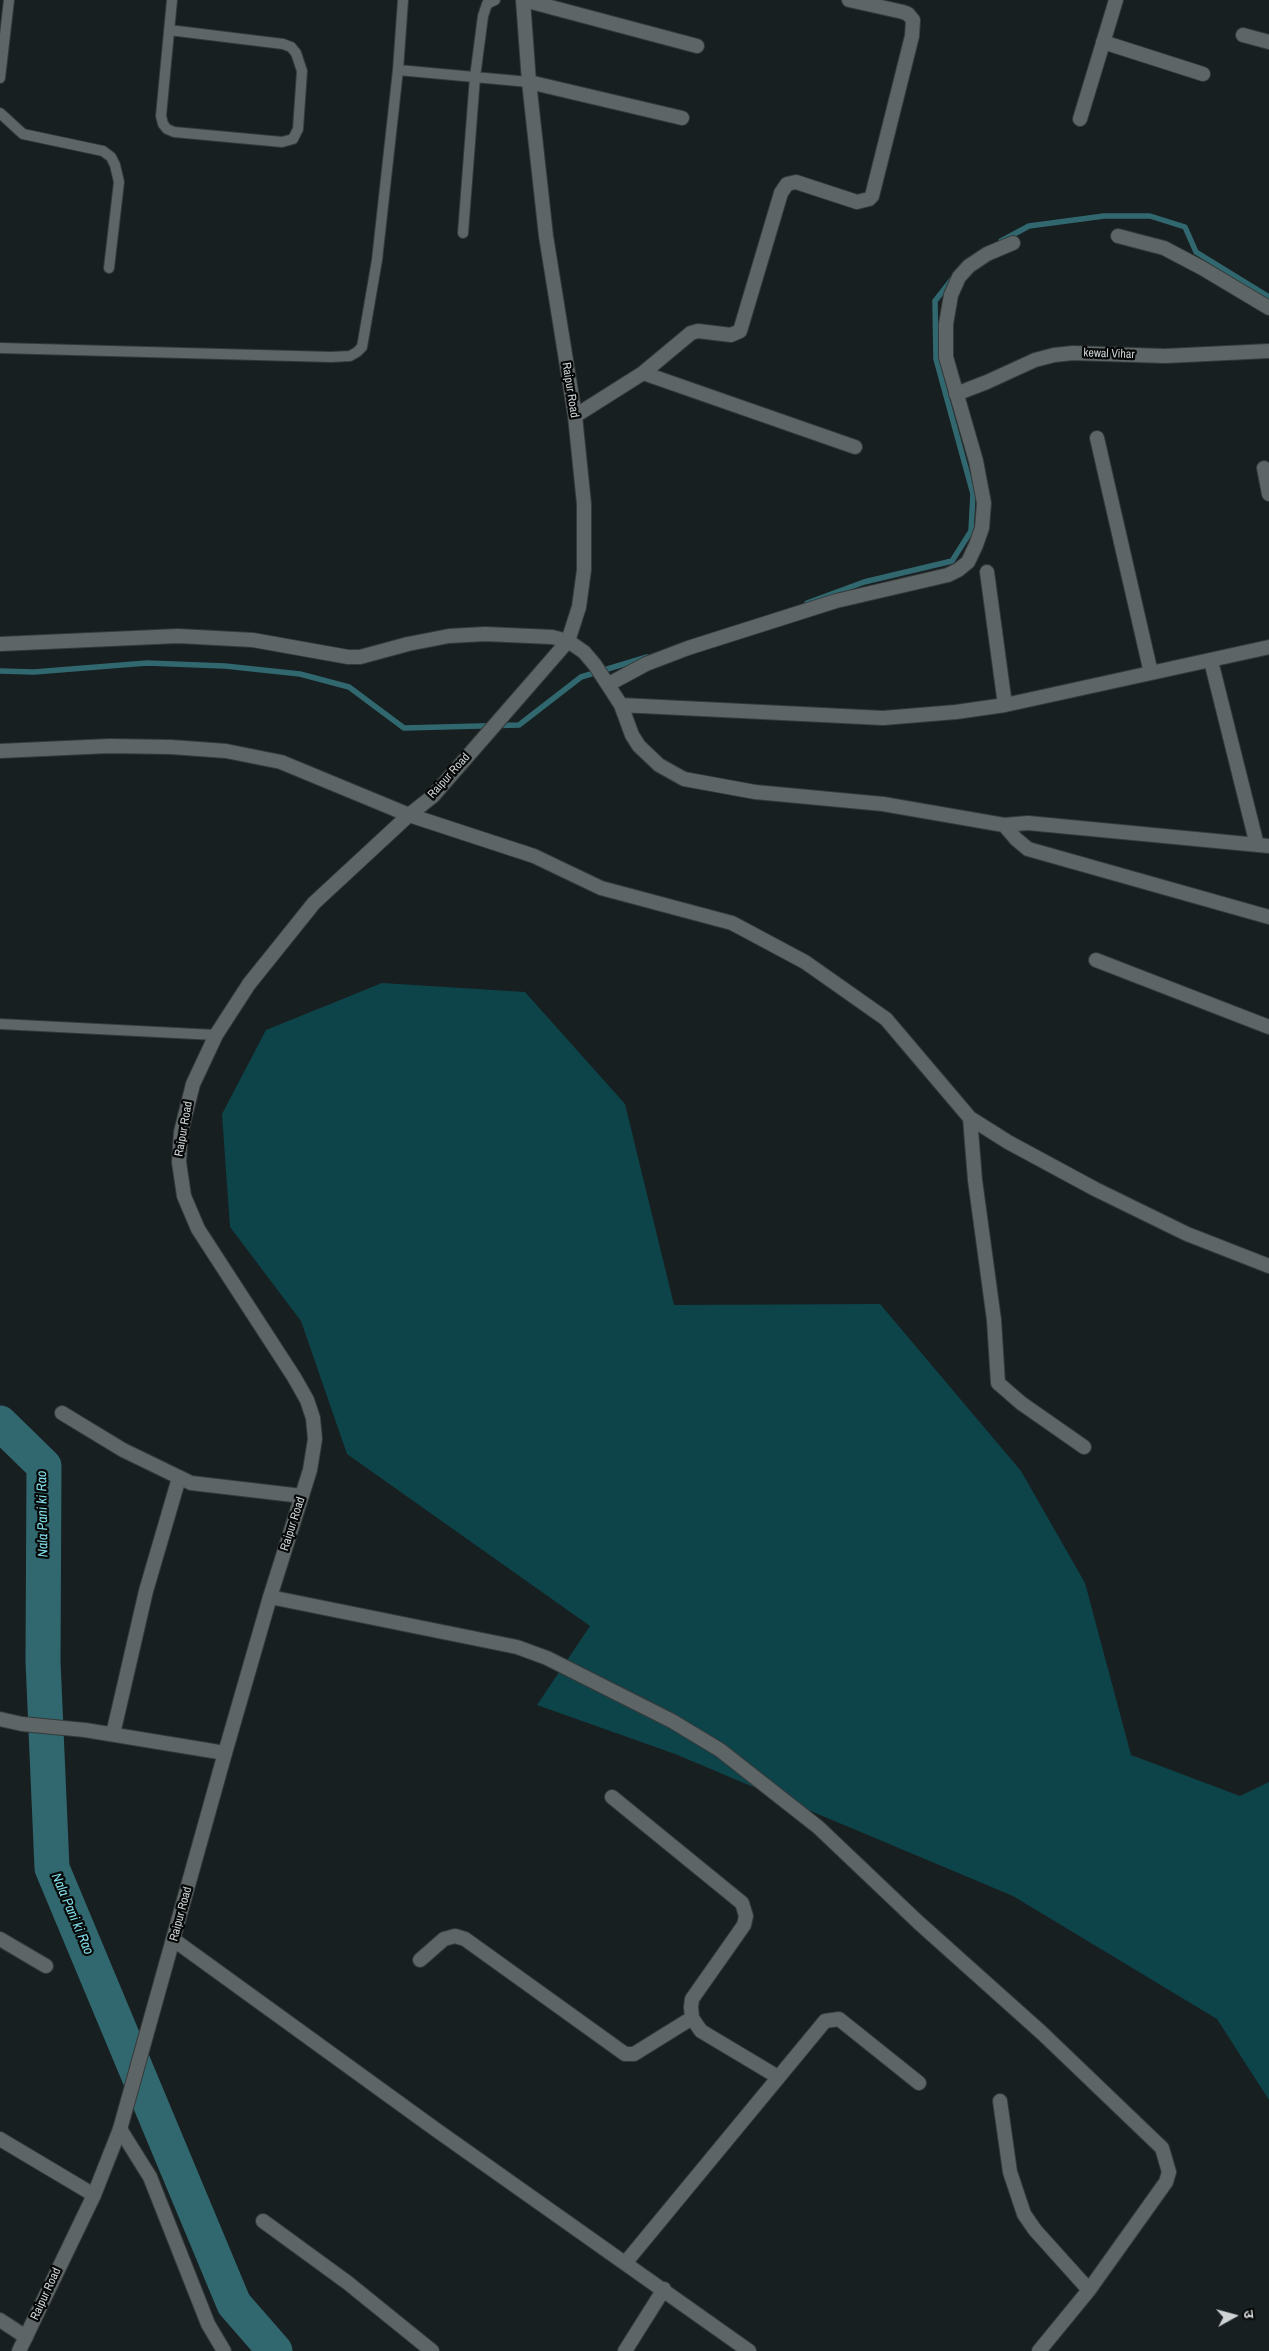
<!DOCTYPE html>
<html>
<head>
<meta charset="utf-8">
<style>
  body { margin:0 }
  #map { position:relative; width:1269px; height:2351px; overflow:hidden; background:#181f20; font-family:"Archivo Narrow","Noto Sans Devanagari",sans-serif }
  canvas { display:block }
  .north { position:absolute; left:1209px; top:2291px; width:50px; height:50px; -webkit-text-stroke:4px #060808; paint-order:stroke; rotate:83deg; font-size:14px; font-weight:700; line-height:20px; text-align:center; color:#cfd3d4 }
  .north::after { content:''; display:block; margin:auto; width:18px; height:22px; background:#cfd3d4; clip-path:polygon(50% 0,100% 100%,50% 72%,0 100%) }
</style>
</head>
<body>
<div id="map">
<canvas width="1269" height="2351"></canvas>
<div class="north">उ</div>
</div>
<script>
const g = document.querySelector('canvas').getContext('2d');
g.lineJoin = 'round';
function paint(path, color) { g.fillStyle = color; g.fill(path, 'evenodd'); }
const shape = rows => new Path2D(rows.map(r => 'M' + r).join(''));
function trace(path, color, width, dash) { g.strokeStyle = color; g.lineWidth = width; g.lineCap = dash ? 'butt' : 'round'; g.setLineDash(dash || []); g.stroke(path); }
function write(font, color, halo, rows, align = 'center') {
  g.font = font + ' "Archivo Narrow",sans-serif'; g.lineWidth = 4.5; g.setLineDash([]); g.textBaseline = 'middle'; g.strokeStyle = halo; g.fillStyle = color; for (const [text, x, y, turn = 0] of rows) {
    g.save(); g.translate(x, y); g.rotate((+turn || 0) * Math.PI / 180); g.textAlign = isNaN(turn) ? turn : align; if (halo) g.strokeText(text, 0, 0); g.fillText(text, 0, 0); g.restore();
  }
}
paint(shape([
  [382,983,525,992,625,1104,674,1305,880,1304,1021,1471,1085,1583,1131,1755,1240,1796,1269,1782,1269,2100,1217,2019,1013,1896,675,1754,537,1705,590,1626,347,1454,301,1321,230,1227,222,1114,266,1030]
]), '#0d444a');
trace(shape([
  [1001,241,1029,226,1104,216,1150,216,1185,227,1196,252,1269,297],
  [807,603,864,582,952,561,971,531,973,494,936,359,935,301,953,278],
  [0,671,34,672,147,663,225,666,300,674,349,687,404,728,519,725,581,677,647,657]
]), '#31686f', 5.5);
trace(shape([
  [0,1423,44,1466,43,1661,52,1868,234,2304,275,2351]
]), '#31686f', 35);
const service = shape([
  [169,30,283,44,291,47,296,53,302,71,298,129,293,139,282,142,174,132,167,129,163,124,161,116,172,0],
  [398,70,529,82],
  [0,78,9,0],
  [0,113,23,134,103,151,111,157,115,165,119,182,109,268],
  [463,233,475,77,483,16,487,4,495,0],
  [0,348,331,357,350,356,357,352,362,347,377,260,398,70,403,0],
  [0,1024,216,1035]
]);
const minor = shape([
  [524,0,697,46],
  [1243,35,1269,42],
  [1103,42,1203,74],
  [529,82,682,118],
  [1080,119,1116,0],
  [1118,236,1164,248,1202,268,1269,308],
  [643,373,855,447],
  [956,394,987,382,1035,360,1054,355,1073,353,1165,356,1269,351],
  [575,416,643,373,691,333,698,331,731,335,740,331,781,193,787,184,796,182,857,202,869,199,872,196,912,36,913,20,908,14,903,12,849,0],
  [1097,438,1151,673],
  [1264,468,1269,494],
  [987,572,1005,705],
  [0,644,178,636,253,640,348,657,360,657,408,644,449,636,485,634,552,637,568,641,584,652,595,665,621,705,632,735,639,746,659,765,684,779,755,792,883,804,1004,825,1028,823,1269,846],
  [1211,661,1257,845],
  [609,684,646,664,688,648,836,601,948,575,958,570,968,562,976,545,982,528,984,503,976,461,946,357,946,324,951,295,959,277,969,266,987,254,1013,243],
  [621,705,883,718,956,712,1005,705,1269,647],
  [0,751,109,746,171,747,226,751,281,762,409,815,534,856,601,888,732,923,805,962,886,1019,970,1118,1008,1142,1095,1189,1187,1234,1269,1266],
  [1004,825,1016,839,1028,849,1269,917],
  [1096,960,1269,1027],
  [970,1118,975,1180,994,1320,998,1383,1021,1403,1084,1447],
  [62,1413,123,1450,191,1483,302,1496],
  [270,1597,517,1647,547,1658,672,1721,720,1750,818,1827,918,1922,1042,2033,1162,2148,1169,2172,1166,2182,1089,2290,1039,2351],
  [0,1719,22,1724,85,1730,225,1753],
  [113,1734,146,1591,179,1478],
  [612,1797,742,1903,746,1916,744,1925,692,1999,691,2007,692,2018,701,2031,778,2077],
  [0,1939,46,1966],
  [420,1960,444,1939,455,1936,465,1939,625,2054,634,2054,692,2018],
  [1000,2101,1010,2172,1024,2214,1035,2230,1089,2290],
  [120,2129,150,2177,208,2324,224,2351],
  [0,2139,94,2195],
  [263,2221,348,2283,432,2351],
  [626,2262,825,2021,839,2019,919,2083],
  [0,2320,26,2337],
  [625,2351,664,2289]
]);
const tertiary = shape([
  [174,1940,435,2129,749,2351]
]);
const secondary = shape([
  [19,2351,94,2195,120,2129,225,1753,270,1597,310,1470,315,1439,313,1418,307,1400,294,1377,198,1229,184,1196,179,1162,181,1132,193,1084,216,1035,249,984,314,903,409,815,433,796,568,641,579,607,584,570,584,504,575,416,546,236,529,82,523,0]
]);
trace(service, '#35393a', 12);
trace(minor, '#35393a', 16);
trace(tertiary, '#35393a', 16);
trace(secondary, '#35393a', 16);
trace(service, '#5d6566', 10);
trace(minor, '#5d6566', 14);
trace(tertiary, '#5d6566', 14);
trace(secondary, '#5d6566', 14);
write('12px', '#cfd3d4', '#060808', [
  ["kewal Vihar",1109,354,2],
  ["Raipur Road",570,390,81],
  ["Raipur Road",449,776,-48],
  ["Raipur Road",184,1129,-80],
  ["Raipur Road",293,1524,-72],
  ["Raipur Road",181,1914,-75],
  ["Raipur Road",46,2294,-65]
]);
write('italic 14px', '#82dee9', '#060808', [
  ["Nala Pani ki Rao",43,1514,-91],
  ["Nala Pani ki Rao",72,1914,67]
]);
</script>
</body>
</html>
